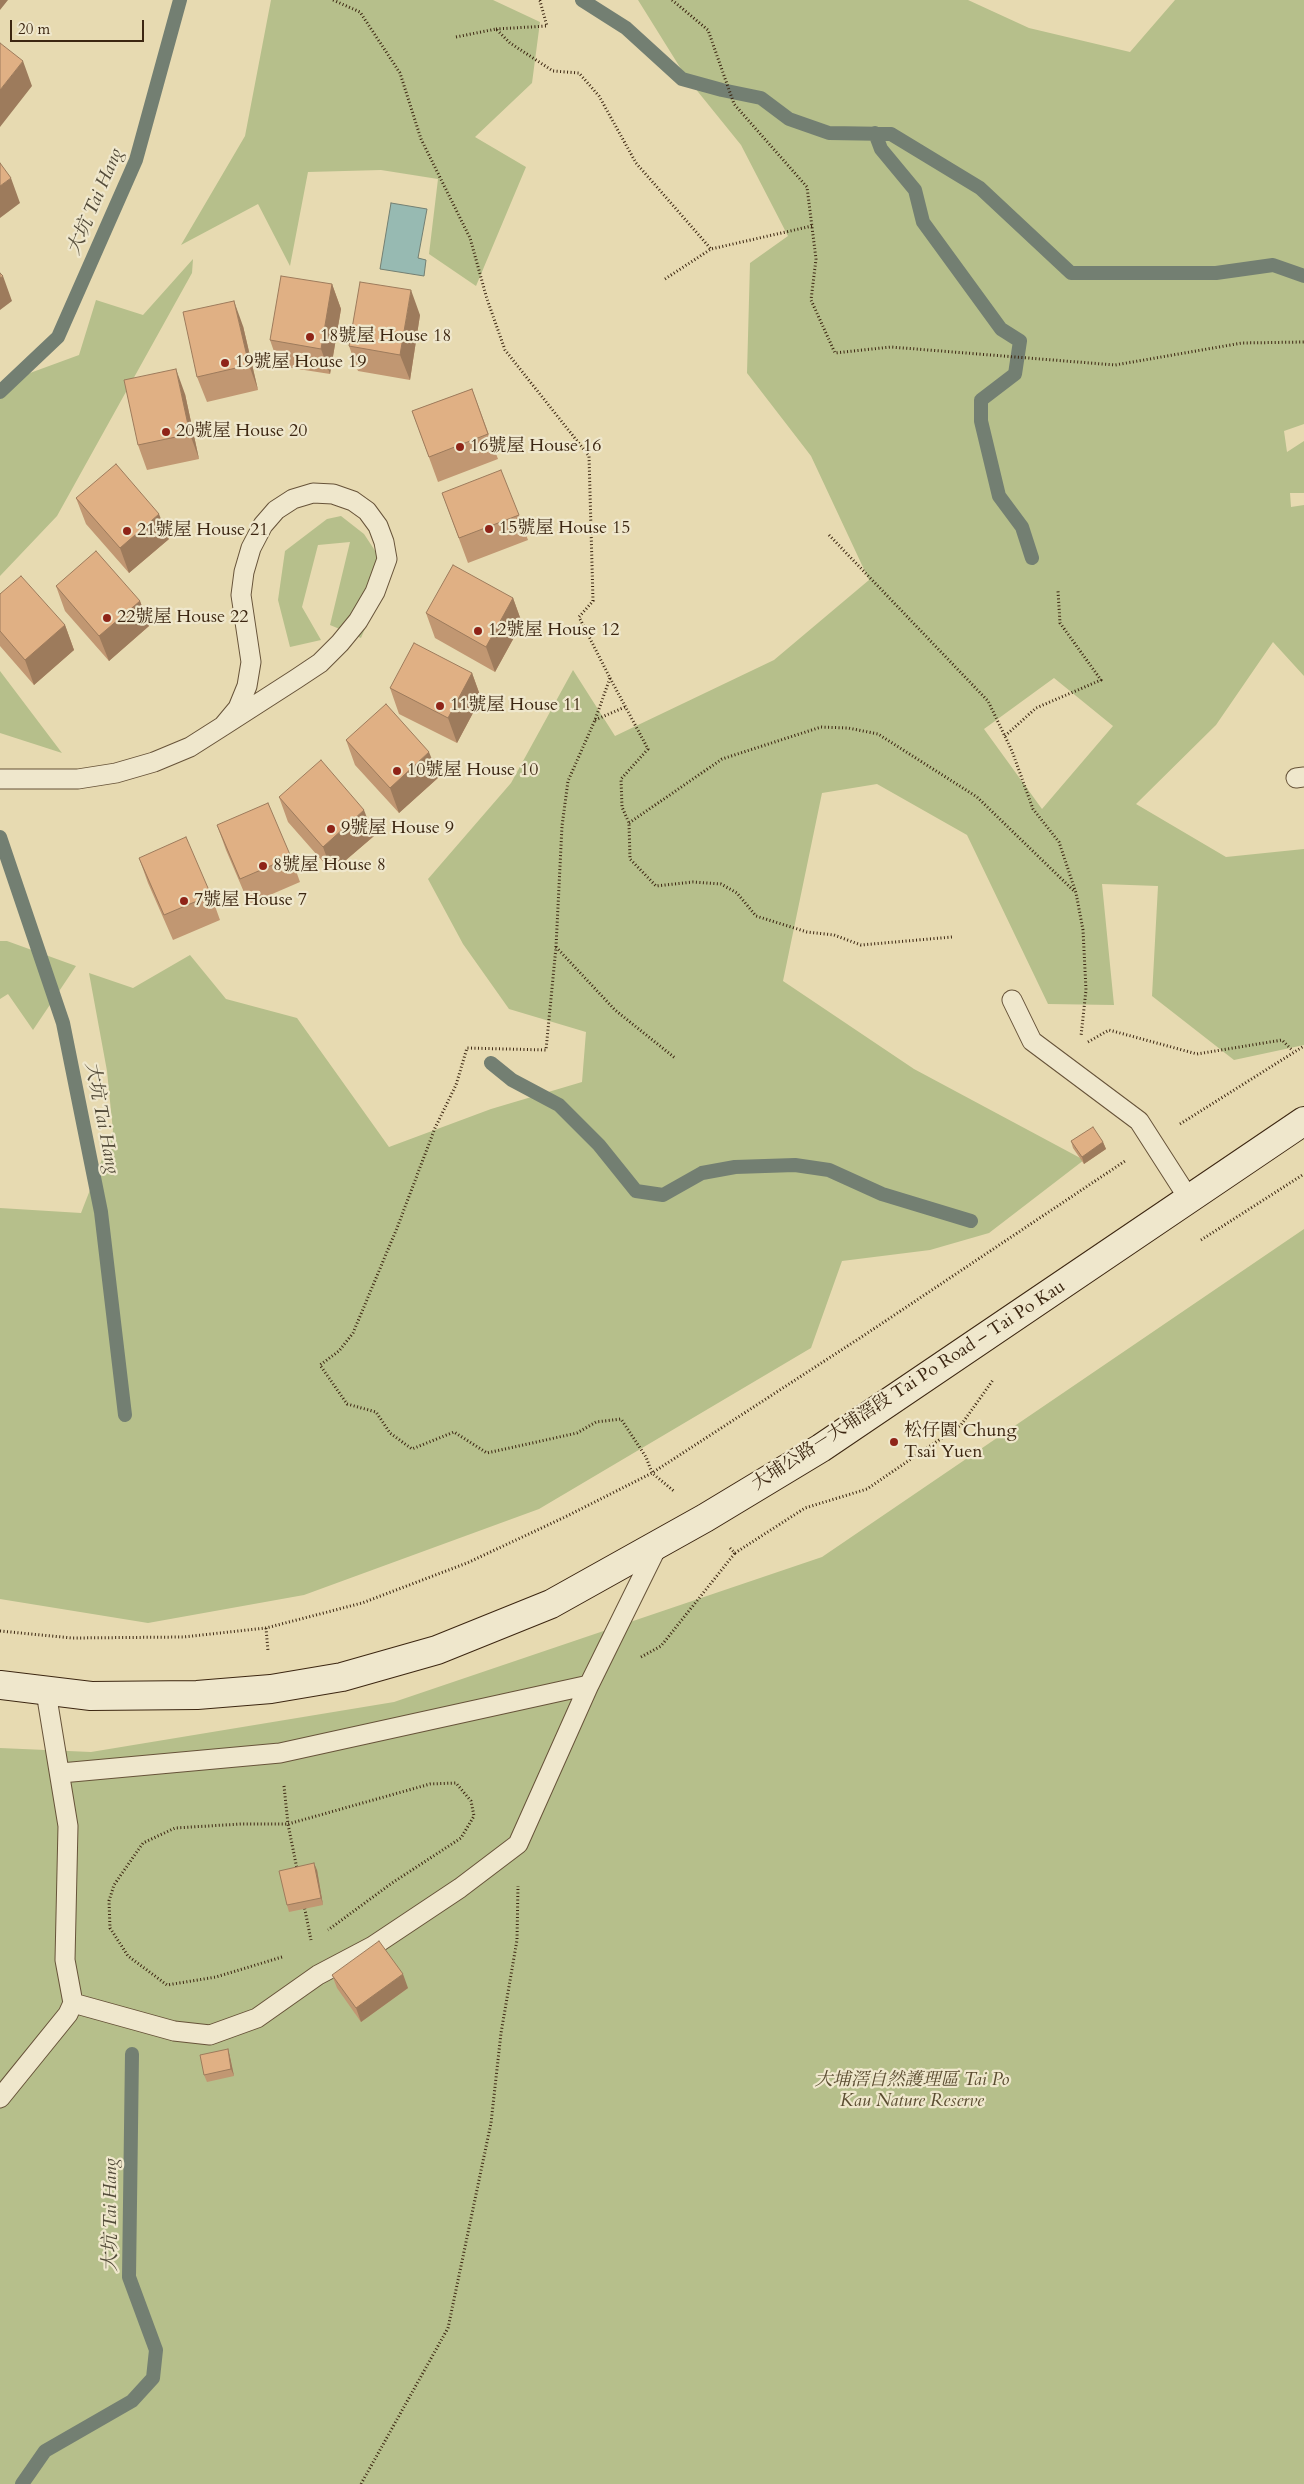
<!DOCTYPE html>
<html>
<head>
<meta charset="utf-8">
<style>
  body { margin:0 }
  #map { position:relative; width:1304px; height:2484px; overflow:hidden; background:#e7dab1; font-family:Cardo,serif }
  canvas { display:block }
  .scale { position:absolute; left:10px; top:20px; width:134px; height:22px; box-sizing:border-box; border:2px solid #3c2611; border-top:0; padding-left:6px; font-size:15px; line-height:18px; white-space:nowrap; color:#3c2611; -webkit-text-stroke:4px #efe7cc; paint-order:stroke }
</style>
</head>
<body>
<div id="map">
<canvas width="1304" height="2484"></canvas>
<div class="scale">20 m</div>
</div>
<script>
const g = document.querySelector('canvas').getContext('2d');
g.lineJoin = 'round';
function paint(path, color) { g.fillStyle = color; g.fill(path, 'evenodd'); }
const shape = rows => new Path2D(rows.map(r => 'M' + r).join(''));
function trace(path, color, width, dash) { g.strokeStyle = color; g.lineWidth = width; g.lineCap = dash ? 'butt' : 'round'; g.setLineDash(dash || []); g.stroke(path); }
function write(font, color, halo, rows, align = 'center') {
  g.font = font + ' Cardo,"Noto Serif TC",serif'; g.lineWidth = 4.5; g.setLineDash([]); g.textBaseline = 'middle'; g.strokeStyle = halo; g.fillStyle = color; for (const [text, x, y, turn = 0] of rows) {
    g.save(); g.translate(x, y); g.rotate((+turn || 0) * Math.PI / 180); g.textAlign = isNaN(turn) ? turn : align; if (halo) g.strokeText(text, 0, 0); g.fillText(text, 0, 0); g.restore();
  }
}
paint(shape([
  [271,0,493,0,540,22,532,83,475,137,526,167,476,286,429,254,438,179,381,170,308,172,290,266,258,204,181,245,245,136],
  [638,0,968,0,1029,28,1130,52,1175,0,1304,0,1304,424,1284,431,1287,452,1304,441,1304,493,1290,493,1291,507,1304,505,1304,676,1273,642,1216,725,1136,804,1226,857,1304,849,1304,1045,1234,1060,1152,996,1158,886,1102,884,1114,1005,1048,1004,967,835,877,784,822,793,783,981,914,1069,1084,1160,989,1233,930,1250,842,1261,811,1348,539,1509,304,1595,148,1623,0,1599,0,1208,81,1213,113,1131,107,1071,89,973,133,988,190,955,226,999,297,1018,389,1147,491,1109,582,1082,586,1032,509,1009,463,944,428,879,511,783,573,670,615,736,774,660,869,580,811,456,747,373,750,263,788,236,741,145,686,77],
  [1054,678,1113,726,1042,809,984,729],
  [193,259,192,273,57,516,0,576,0,384,79,355,96,300,143,315],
  [341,516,364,534,389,572,361,638,330,625,350,542,318,545,302,607,321,640,290,647,278,600,285,551,327,519],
  [0,671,62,753,0,733],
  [0,941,7,941,76,966,33,1030,8,994,0,999],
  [1304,1229,1304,2484,0,2484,0,1748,91,1752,394,1702,822,1557]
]), '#b6bf8b');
const water = shape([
  [391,203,427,209,418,258,426,260,424,276,380,269,391,203]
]);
paint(water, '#97bab2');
trace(water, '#737f72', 1);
trace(shape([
  [582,0,626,28,682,79,722,90,761,98,789,119,829,133,891,134,980,188,1071,273,1216,273,1273,265,1304,276],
  [875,133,881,149,915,190,923,222,1001,329,1020,341,1015,374,981,400,981,421,999,496,1022,527,1032,558],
  [0,392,58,337,136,160,180,0],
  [0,837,63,1023,101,1212,125,1415],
  [491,1063,512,1080,559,1105,599,1145,636,1191,663,1195,702,1173,735,1167,795,1165,829,1170,882,1194,971,1221],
  [22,2484,45,2451,132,2401,153,2378,156,2350,129,2277,132,2054]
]), '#737f72', 14);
const service = shape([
  [1296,778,1304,777],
  [0,779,78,779,116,773,154,762,190,747,223,726,296,679,320,663,340,643,358,621,375,592,387,559,384,542,378,526,367,511,353,501,333,494,313,493,293,499,276,510,263,525,251,548,244,572,241,595,251,662,247,686,238,708,223,726],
  [1012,1000,1032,1041,1139,1121,1189,1199],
  [46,1692,68,1826,65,1960,73,2003,174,2031,210,2035,257,2018,318,1975,373,1946,460,1888,518,1844,589,1685],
  [61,1773,280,1753,589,1685,658,1545],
  [0,2098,68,2014,73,2003]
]);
const secondary = shape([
  [0,1685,91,1696,197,1695,271,1689,342,1677,437,1650,551,1604,705,1518,821,1448,1304,1121]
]);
trace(service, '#675339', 21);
trace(secondary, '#3c2611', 30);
trace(shape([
  [333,0,360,12,400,73,421,139,470,238,487,299,505,350,589,456,593,601,579,617,610,678,595,720,568,781,562,826,556,947,546,1050,467,1048,456,1085,435,1128,397,1228,353,1333,339,1351,320,1365,347,1404,376,1412,390,1433,412,1449,454,1432,487,1453,577,1433,596,1422,621,1419,646,1457,652,1473,675,1492],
  [672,0,708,30,734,104,807,187,816,259,811,300,835,353,891,347,1115,365,1242,343,1304,342],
  [496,29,547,26,540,1,538,0],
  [456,37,496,29,510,43,553,71,579,73,599,96,636,163,711,249],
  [665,279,711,249,812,226],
  [829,535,988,701,1012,751,1033,809,1059,842,1076,893,1083,930,1086,990,1081,1036],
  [610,678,648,749,621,779,622,807,629,823,630,859,656,886,693,882,721,884,737,893,756,916,807,932,834,935,861,945,952,937],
  [595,720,625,707],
  [1005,736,1036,708,1101,680,1060,623,1058,591],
  [629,823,722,759,821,727,848,728,878,734,977,797,1074,891],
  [556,947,615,1010,675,1058],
  [1088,1042,1109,1030,1197,1054,1282,1040,1293,1051],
  [1180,1124,1304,1046],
  [1201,1240,1304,1174],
  [730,1548,735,1553,805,1508,867,1489,961,1425,993,1380],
  [266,1628,268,1651],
  [0,1631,72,1638,183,1637,266,1628,362,1603,467,1563,565,1517,652,1473,866,1334,1125,1161],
  [641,1657,661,1646,735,1553],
  [284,1786,288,1824,430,1784,456,1783,471,1801,474,1816,461,1838,392,1883,328,1930],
  [304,1905,311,1940],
  [282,1957,216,1977,167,1985,128,1956,110,1928,109,1901,114,1885,143,1843,175,1828,241,1824,288,1824,297,1869],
  [361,2484,448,2328,491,2123,501,2033,517,1940,518,1886]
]), '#3c2611', 3, [1, 2.5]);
trace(service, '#efe7cc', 19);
trace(secondary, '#efe7cc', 28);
paint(shape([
  [332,284,341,309,330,374,279,366,270,340],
  [420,315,410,380,358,371,349,346],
  [243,326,258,390,207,402,197,377],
  [472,389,498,459,438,482,412,411],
  [185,394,199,459,147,470,138,445],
  [442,493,519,515,528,540,468,563],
  [76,498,169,539,129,573,86,524],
  [56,586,140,601,149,626,109,661,65,611],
  [0,594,65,625,74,650,34,685,0,646],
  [513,598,522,623,495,672,435,638,426,613],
  [472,673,481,698,457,743,399,714,390,688],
  [346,740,439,777,399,813,355,765],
  [279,797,374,836,332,872,288,822],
  [217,825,291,857,300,882,249,904,226,850],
  [139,858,211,895,220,920,173,940,148,883],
  [1071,1141,1103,1142,1106,1149,1084,1164,1073,1148],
  [317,1870,323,1905,289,1912,287,1905],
  [332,1975,408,1988,361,2022,337,1988],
  [228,2049,230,2057,234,2076,207,2082,204,2075]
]), '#c19772');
paint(shape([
  [0,0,8,0,0,10],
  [23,61,32,86,0,127,0,90],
  [11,178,20,203,0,218,0,186],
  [3,276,12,301,0,310,0,278],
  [332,284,341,309,330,374,321,349],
  [411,290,420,315,410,380,400,355],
  [234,301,243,326,258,390,249,365],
  [176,369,185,394,199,459,190,434],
  [159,514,169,539,129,573,120,548],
  [513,598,522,623,495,672,486,647],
  [140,601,149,626,109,661,99,636],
  [65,625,74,650,34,685,25,660],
  [472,673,481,698,457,743,448,718],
  [429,752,439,777,399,813,390,788],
  [364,810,374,836,332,872,323,847],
  [1103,1142,1106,1149,1084,1164,1082,1157],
  [314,1863,317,1870,323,1905,321,1898],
  [403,1974,408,1988,361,2022,356,2008],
  [228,2049,230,2057,234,2076,231,2069]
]), '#9d7b5c');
const building = shape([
  [0,43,23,61,0,90,0,43],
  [0,163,11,178,0,186,0,163],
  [0,273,3,276,0,278,0,273],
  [281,276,332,284,321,349,270,340,281,276],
  [360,282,411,290,400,355,349,346,360,282],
  [234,301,249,365,197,377,183,312,234,301],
  [176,369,190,434,138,445,124,380,176,369],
  [472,389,488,434,429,457,412,411,472,389],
  [116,464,159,514,120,548,76,498,116,464],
  [501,470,519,515,459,538,442,493,501,470],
  [96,551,140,601,99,636,56,586,96,551],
  [453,565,513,598,486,647,426,613,453,565],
  [21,576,65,625,25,660,0,631,0,594,21,576],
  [414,643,472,673,448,718,390,688,414,643],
  [386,704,429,752,390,788,346,740,386,704],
  [321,760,364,810,323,847,279,797,321,760],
  [268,803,291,857,240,879,217,825,268,803],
  [186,837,211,895,164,915,139,858,186,837],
  [1093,1127,1103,1142,1082,1157,1071,1141,1093,1127],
  [314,1863,321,1898,287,1905,279,1871,314,1863],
  [379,1941,403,1974,356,2008,332,1975,379,1941],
  [228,2049,231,2069,204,2075,200,2055,228,2049]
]);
paint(building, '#e0b084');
trace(building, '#9d7b5c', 1);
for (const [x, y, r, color] of [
  [310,337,5,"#8f2418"],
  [225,363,5,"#8f2418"],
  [166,432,5,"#8f2418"],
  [460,447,5,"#8f2418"],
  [489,529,5,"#8f2418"],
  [127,531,5,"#8f2418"],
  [107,618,5,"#8f2418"],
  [478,631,5,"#8f2418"],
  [440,706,5,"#8f2418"],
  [397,771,5,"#8f2418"],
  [331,829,5,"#8f2418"],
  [263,866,5,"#8f2418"],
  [184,901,5,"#8f2418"],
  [894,1442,5,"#8f2418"]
]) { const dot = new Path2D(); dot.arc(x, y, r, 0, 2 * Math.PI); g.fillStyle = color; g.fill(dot); trace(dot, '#efe7cc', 2); }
write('18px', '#3c2611', '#efe7cc', [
  ["18號屋 House 18",320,337],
  ["19號屋 House 19",235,363],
  ["20號屋 House 20",176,432],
  ["16號屋 House 16",470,447],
  ["15號屋 House 15",499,529],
  ["21號屋 House 21",137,531],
  ["22號屋 House 22",117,618],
  ["12號屋 House 12",488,631],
  ["11號屋 House 11",450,706],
  ["10號屋 House 10",407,771],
  ["9號屋 House 9",341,829],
  ["8號屋 House 8",273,866],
  ["7號屋 House 7",194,901],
  ["松仔園 Chung",904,1432],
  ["Tsai Yuen",904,1453]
], 'left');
write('18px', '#3c2611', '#efe7cc', [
  ["大埔公路－大埔滘段 Tai Po Road – Tai Po Kau",909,1386,-33]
]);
write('italic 18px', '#5a4c30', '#efe7cc', [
  ["大埔滘自然護理區 Tai Po",912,2081],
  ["Kau Nature Reserve",912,2102]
]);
write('italic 19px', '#534b39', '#efe7cc', [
  ["大坑 Tai Hang",96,202,-67],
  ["大坑 Tai Hang",101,1118,79],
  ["大坑 Tai Hang",112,2215,-90]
]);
</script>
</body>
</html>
